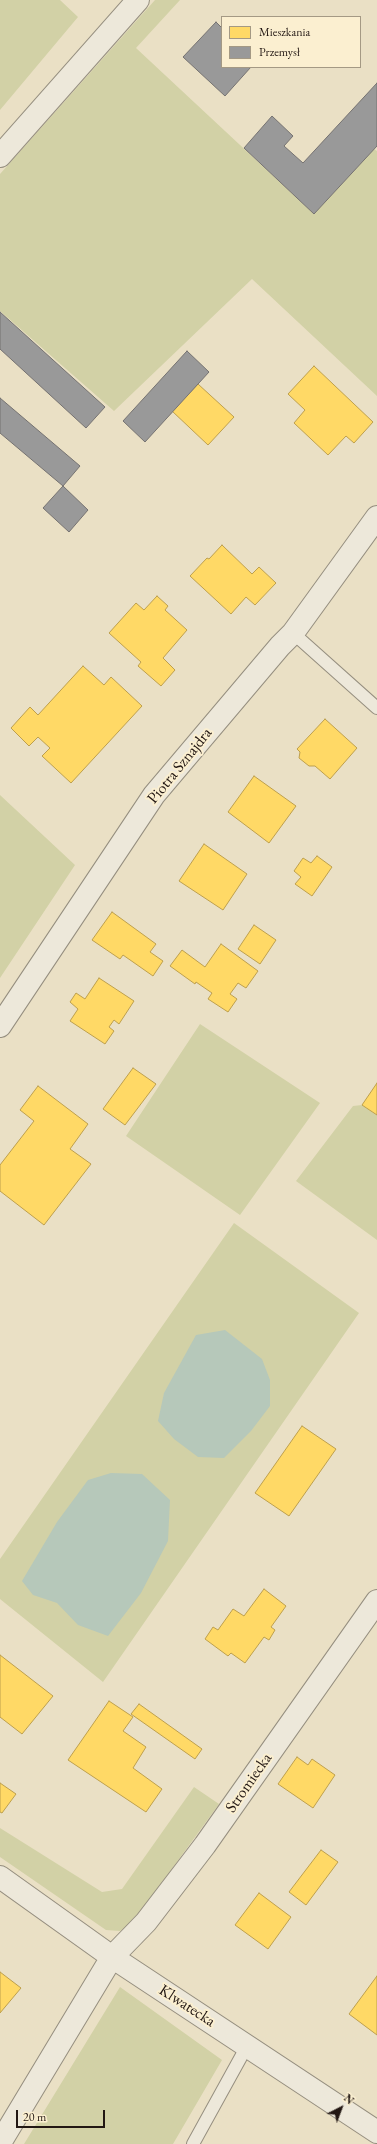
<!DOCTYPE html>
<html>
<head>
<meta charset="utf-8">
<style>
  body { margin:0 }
  #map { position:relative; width:377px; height:2144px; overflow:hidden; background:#eae0c5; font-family:"EB Garamond",serif }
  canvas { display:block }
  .legend { position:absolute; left:221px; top:16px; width:140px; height:52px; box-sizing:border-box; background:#fbefd0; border:1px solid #a49984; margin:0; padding:5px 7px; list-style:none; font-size:12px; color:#221713 }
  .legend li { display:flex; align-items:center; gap:8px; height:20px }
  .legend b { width:20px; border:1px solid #a49984 }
  .north { position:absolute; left:321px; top:2088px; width:40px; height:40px; -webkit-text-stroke:3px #fbefd0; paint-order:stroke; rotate:42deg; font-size:11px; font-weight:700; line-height:16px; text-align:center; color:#221713 }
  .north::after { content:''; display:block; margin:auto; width:14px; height:18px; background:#221713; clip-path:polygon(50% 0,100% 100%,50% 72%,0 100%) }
  .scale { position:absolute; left:16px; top:2110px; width:89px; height:18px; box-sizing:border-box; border:2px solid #221713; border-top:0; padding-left:5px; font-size:12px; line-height:14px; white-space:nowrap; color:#221713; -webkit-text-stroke:3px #fbefd0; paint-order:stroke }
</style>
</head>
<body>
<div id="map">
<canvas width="377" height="2144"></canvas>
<ul class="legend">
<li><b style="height:11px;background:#ffd966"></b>Mieszkania</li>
<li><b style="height:11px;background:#999"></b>Przemysł</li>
</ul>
<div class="north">N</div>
<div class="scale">20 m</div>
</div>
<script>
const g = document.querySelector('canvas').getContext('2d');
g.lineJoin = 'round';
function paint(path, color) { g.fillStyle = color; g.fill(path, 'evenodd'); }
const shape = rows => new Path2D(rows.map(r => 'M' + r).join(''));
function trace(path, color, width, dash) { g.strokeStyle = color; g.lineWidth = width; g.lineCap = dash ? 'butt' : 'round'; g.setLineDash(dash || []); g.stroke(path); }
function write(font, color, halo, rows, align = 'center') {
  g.font = font + ' "EB Garamond",serif'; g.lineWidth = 4; g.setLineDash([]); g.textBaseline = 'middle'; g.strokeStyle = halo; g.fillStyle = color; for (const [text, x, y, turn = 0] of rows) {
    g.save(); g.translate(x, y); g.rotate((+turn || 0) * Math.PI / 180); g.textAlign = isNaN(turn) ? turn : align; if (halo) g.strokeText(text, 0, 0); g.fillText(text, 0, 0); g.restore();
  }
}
paint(shape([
  [0,0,60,0,78,17,0,110],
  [155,0,180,0,136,48,314,214,374,149,377,151,377,396,252,279,114,411,0,311,0,174],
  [0,795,75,865,0,978],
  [200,1024,320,1103,240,1215,126,1136],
  [362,1105,377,1115,377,1240,296,1181,353,1106],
  [234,1223,359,1313,103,1682,0,1599,0,1559],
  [194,1787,219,1804,134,1921,120,1931,106,1930,0,1857,0,1828,102,1892,122,1889],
  [120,1987,222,2060,173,2144,24,2144]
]), '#d2d1a6');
paint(shape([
  [225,1330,262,1359,270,1380,270,1406,251,1431,224,1458,198,1457,174,1439,158,1421,164,1393,196,1335],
  [111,1473,142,1474,170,1500,168,1541,141,1593,108,1636,78,1625,57,1603,33,1595,22,1581,57,1522,88,1480]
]), '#b6c8ba');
const homes = shape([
  [314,366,373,422,354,443,346,436,328,455,294,423,305,410,288,394,314,366],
  [198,384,234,417,208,445,172,411,198,384],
  [222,545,252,574,259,567,276,583,255,605,246,597,231,614,190,576,207,558,209,559,222,545],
  [157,596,168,606,165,610,187,630,163,658,175,670,161,686,138,666,141,662,109,633,136,603,144,610,157,596],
  [83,666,104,685,111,677,142,706,71,783,42,756,50,748,38,737,29,746,11,728,30,707,38,715,83,666],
  [325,719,357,748,330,779,315,766,309,766,299,758,300,752,297,749,325,719],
  [254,776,296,806,269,843,228,812,254,776],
  [204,844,247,874,223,910,179,881,204,844],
  [317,856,332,867,312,896,295,884,301,877,294,871,303,858,311,863,317,856],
  [112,912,156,944,150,952,163,961,153,976,123,955,120,959,92,940,112,912],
  [254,925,276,940,260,964,238,949,254,925],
  [221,944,258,971,246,988,238,983,230,994,237,999,228,1012,208,999,212,993,196,982,195,984,170,966,182,950,205,967,221,944],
  [99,978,134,1001,119,1024,114,1020,109,1027,114,1031,105,1044,70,1021,78,1009,70,1002,76,993,85,999,99,978],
  [133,1068,156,1084,125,1125,103,1109,133,1068],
  [377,1083,377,1115,362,1105,377,1083],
  [38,1086,88,1124,70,1149,91,1164,44,1225,0,1191,0,1165,34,1121,20,1110,38,1086],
  [302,1426,336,1449,289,1516,255,1493,302,1426],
  [264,1589,286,1606,271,1627,275,1630,269,1640,264,1637,245,1663,231,1653,228,1656,205,1639,213,1627,218,1630,233,1609,244,1616,264,1589],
  [0,1655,53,1696,22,1734,0,1717,0,1655],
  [109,1701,133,1717,123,1731,146,1747,133,1768,162,1789,146,1812,68,1760,109,1701],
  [139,1704,202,1749,195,1759,131,1714,139,1704],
  [297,1757,308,1765,312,1759,335,1775,313,1808,278,1784,297,1757],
  [0,1783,16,1794,2,1813,0,1812,0,1783],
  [321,1850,338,1862,306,1905,289,1892,321,1850],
  [259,1893,291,1917,268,1949,235,1925,259,1893],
  [0,1972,21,1988,0,2013,0,1972],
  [377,1976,377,2035,349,2014,377,1976]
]);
paint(homes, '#ffd966');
trace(homes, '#bd9f4d', 1);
const industry = shape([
  [216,22,222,28,222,67,251,67,225,96,183,57,216,22],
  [377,83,377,146,314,214,244,148,272,116,293,136,284,146,303,163,377,83],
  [0,312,105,407,86,428,0,349,0,312],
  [187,351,209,372,145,442,123,421,187,351],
  [0,398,80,466,63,486,0,433,0,398],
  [63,486,88,510,69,532,43,508,63,486]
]);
paint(industry, '#999');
trace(industry, '#757271', 1);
const lane = shape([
  [293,633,377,708],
  [193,2144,247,2046]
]);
const street = shape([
  [0,156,138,0],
  [0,1026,154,795,280,646,293,633,377,517],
  [0,1877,112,1957,377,2132],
  [0,2143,112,1957,146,1922,205,1845,377,1601]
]);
trace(lane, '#958e7f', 14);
trace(street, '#958e7f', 24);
trace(lane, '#ede8da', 12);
trace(street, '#ede8da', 22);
write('16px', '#221713', '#fbefd0', [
  ["Piotra Sznajdra",180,766,-51],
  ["Stromiecka",249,1783,-55],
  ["Klwatecka",187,2006,33]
]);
</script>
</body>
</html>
